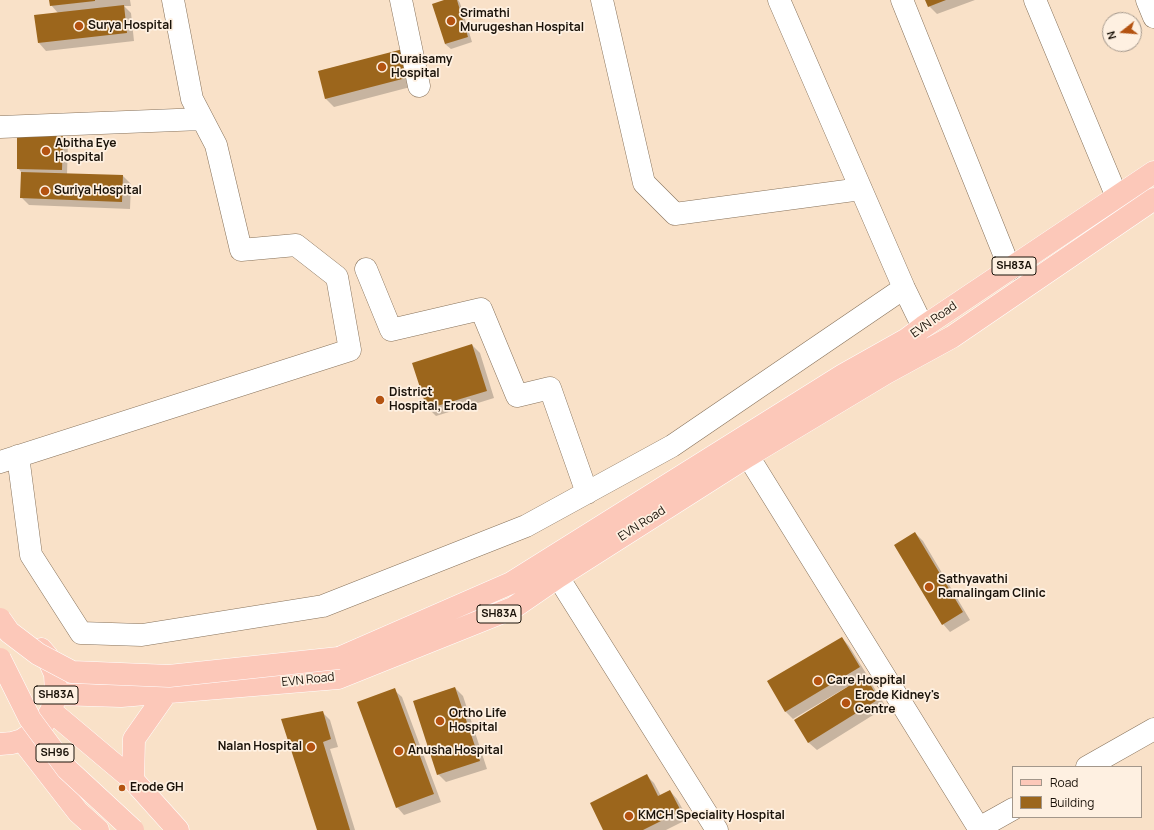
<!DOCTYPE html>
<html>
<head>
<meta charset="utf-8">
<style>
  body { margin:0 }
  #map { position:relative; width:1154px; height:830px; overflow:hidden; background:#f9e1c8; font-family:Manrope,sans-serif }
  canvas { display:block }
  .legend { position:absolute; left:1012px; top:766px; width:130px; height:52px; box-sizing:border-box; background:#fef0e1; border:1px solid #a3978b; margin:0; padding:5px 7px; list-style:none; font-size:12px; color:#1a1209 }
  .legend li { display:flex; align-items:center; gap:8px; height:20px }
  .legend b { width:20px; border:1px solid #a3978b }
  .north { position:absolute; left:1102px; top:12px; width:40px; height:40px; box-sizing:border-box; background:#fef0e1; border:1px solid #a3978b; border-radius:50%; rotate:253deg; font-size:11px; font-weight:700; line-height:16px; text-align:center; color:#1a1209 }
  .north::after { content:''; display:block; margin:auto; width:14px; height:18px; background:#b45311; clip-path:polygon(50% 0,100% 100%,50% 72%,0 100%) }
</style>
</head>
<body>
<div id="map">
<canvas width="1154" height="830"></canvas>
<ul class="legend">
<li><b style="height:5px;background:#fcc8b9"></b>Road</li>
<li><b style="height:11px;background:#9c661c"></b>Building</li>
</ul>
<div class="north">N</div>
</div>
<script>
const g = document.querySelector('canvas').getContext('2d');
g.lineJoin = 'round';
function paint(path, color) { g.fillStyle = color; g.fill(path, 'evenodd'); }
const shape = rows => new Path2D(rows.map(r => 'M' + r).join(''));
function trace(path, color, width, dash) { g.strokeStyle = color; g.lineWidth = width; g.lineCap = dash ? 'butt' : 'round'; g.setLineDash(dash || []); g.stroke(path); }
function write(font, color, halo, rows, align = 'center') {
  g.font = font + ' Manrope,sans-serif'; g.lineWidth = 3.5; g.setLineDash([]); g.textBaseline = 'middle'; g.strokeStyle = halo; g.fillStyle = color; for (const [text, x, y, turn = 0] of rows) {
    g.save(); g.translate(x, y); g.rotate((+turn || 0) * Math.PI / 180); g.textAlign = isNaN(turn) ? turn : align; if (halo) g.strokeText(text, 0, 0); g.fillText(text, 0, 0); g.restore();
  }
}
paint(shape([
  [50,0,130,0,131,6,124,6,131,13,134,41,46,51,39,43,58,13,51,5],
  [448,0,458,0,460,3,472,42,451,49,445,44],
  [926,0,975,0,937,14,929,6],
  [403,50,418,85,334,107,326,99,319,71],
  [63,137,68,142,67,174,123,176,131,184,130,209,29,205,21,197,22,173,18,168],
  [472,345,480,353,494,398,436,416,428,408],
  [915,533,923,541,970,620,950,632,943,624],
  [842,638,849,646,867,675,864,677,873,686,886,707,817,750,809,743,796,721,848,688,847,687,793,719,785,711],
  [455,688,463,696,487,769,446,782,438,774],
  [394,690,402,697,441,802,404,815,397,807],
  [322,712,330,720,338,747,330,749,355,830,318,830],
  [646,775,654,783,661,796,670,791,677,799,688,819,666,830,605,830]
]), '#0003');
paint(shape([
  [49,0,95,0,95,1,50,6],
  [444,0,457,0,468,37,445,44,432,4],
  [925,0,946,0,928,7],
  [124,5,127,33,38,43,34,15],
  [403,49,410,77,325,99,318,71],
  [17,135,63,136,62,170,17,169],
  [21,172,123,175,122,202,20,198],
  [472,344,487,391,427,409,412,363],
  [915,532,963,612,942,625,894,545],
  [842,637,860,667,785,712,767,681],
  [865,676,879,699,808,743,794,720],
  [455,687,480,761,437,775,413,701],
  [395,688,434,794,396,808,357,702],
  [323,711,331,739,323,742,350,830,317,830,281,719],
  [647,774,658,796,670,790,681,811,643,830,603,830,590,803]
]), '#9c661c');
const minor = shape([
  [401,0,419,86],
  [602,0,644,183,675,214,861,189],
  [779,0,904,288,923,327],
  [902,0,1010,269],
  [1035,0,1117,197],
  [1147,0,1154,17],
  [0,127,202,119],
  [366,269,391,330,481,309,517,396,550,388,587,493],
  [18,456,31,555,81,633,142,635,323,606,526,526,672,446,904,288],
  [748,456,980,830],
  [0,462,350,350,337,277,296,245,241,250,216,145,192,99,173,0],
  [558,577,717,830],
  [1087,767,1154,729],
  [979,828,1013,809]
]);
const major = shape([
  [899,351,907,339,923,327,1154,172],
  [339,658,511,583,843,375,907,339],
  [56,694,121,696,338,678,513,608,558,577,748,456,886,373,952,337,1154,199],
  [51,711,133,780,178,830],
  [22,740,78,812,98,830],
  [0,744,12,743,22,740,42,726,51,711,56,694,55,674,47,656,41,649],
  [133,780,134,739,167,692]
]);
trace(minor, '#87725b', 23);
trace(major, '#fff', 23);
trace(minor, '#fff', 22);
trace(major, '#fcc8b9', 22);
const majorBridge = shape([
  [0,619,9,632,38,654,72,672,169,676,339,658],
  [0,659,30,719,67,769,133,830]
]);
trace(majorBridge, '#fff', 23, []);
trace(majorBridge, '#fcc8b9', 22);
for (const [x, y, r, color] of [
  [451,21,5,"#b45311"],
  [79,26,5,"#b45311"],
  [382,67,5,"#b45311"],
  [46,151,5,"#b45311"],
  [45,191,5,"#b45311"],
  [380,400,5,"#b45311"],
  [929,587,5,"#b45311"],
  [818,681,5,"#b45311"],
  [846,703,5,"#b45311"],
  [440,721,5,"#b45311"],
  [311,747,5,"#b45311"],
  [399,751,5,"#b45311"],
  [122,788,4,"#b45311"],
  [629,816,5,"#b45311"]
]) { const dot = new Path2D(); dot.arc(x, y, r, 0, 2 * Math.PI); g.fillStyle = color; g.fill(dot); trace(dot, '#fef0e1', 1.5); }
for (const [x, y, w] of [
  [1014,266,44],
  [499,614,44],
  [56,695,44],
  [55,753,38]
]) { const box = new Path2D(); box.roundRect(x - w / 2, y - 9, w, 18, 3); g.fillStyle = '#fef0e1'; g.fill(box); trace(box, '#1a1209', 1); }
write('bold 11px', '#1a1209', null, [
  ["SH83A",1014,266],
  ["SH83A",499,614],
  ["SH83A",56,695],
  ["SH96",55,753]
]);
write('bold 12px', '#1a1209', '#fef0e1', [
  ["Srimathi",460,14],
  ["Murugeshan Hospital",460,28],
  ["Surya Hospital",88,26],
  ["Duraisamy",391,60],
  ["Hospital",391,74],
  ["Abitha Eye",55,144],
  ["Hospital",55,158],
  ["Suriya Hospital",54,191],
  ["District",389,393],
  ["Hospital, Eroda",389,407],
  ["Sathyavathi",938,580],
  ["Ramalingam Clinic",938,594],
  ["Care Hospital",827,681],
  ["Erode Kidney's",855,696],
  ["Centre",855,710],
  ["Ortho Life",449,714],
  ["Hospital",449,728],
  ["Nalan Hospital",302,747,"right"],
  ["Anusha Hospital",408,751],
  ["Erode GH",130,788],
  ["KMCH Speciality Hospital",638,816]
], 'left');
write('12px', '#1a1209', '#fef0e1', [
  ["EVN Road",934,320,-35],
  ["EVN Road",642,524,-33],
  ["EVN Road",308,680,-6]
]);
</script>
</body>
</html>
